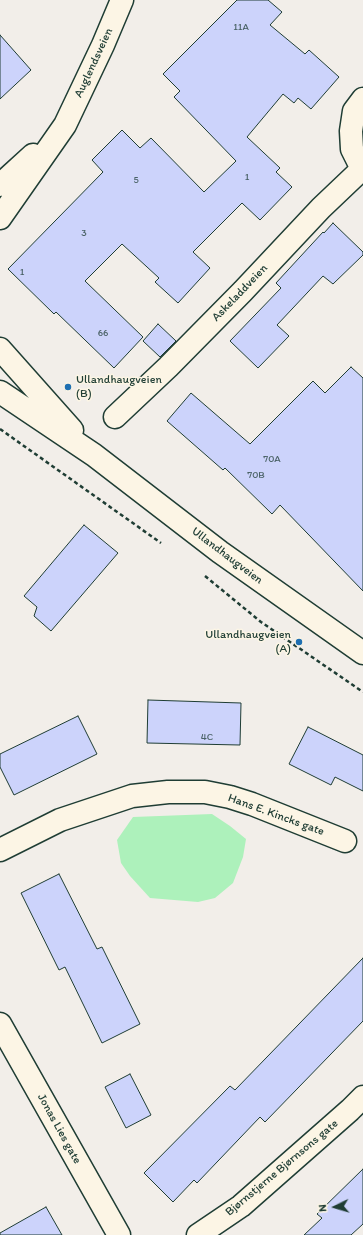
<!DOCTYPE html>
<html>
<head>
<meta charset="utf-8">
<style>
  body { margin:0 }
  #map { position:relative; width:363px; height:1235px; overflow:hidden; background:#f2eee9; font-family:Itim,sans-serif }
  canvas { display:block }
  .north { position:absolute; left:315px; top:1187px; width:40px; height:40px; -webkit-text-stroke:3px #fcf5e5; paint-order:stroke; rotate:265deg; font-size:11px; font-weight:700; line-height:16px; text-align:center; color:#1f3d34 }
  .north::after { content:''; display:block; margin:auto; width:14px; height:18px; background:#1f3d34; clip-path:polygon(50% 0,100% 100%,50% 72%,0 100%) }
</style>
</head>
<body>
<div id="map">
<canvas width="363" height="1235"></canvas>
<div class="north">N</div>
</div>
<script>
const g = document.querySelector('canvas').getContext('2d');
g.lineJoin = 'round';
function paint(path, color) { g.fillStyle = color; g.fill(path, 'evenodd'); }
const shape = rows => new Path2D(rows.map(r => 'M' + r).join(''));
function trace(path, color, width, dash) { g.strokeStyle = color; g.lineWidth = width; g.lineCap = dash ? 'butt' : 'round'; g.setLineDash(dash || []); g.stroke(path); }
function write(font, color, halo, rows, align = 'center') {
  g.font = font + ' Itim,sans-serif'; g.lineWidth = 3; g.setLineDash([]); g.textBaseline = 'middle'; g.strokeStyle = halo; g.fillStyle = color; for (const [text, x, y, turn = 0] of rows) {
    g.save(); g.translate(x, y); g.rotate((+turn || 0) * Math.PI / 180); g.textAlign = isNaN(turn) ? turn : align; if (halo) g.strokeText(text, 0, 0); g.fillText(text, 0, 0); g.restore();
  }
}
paint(shape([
  [212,814,230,826,246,839,243,857,233,883,215,898,198,902,150,898,130,876,121,863,117,840,133,817]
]), '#adf1bb');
const building = shape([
  [237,0,268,0,282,12,270,25,305,54,309,50,339,77,311,109,298,98,294,103,283,94,247,137,280,168,276,172,292,187,260,220,242,203,193,252,210,268,178,303,155,282,159,278,122,244,85,281,143,337,114,368,56,312,54,314,8,269,103,172,92,160,122,130,140,148,151,138,204,192,236,161,174,97,180,91,163,74,237,0],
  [0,35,31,70,0,99,0,35],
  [333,223,363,252,363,255,333,284,323,276,277,325,289,336,258,368,230,341,281,288,276,283,323,232,324,233,333,223],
  [158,324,176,341,160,357,143,341,158,324],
  [351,367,363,378,363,591,280,505,272,514,225,468,223,470,167,421,191,393,250,444,313,381,325,393,351,367],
  [84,525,118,553,51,631,34,616,37,607,24,596,84,525],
  [148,700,241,703,240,745,147,743,148,700],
  [78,716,97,754,14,795,0,767,0,754,78,716],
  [308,727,363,755,363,791,335,777,331,785,289,764,308,727],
  [59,874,97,949,102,947,140,1024,102,1043,65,967,59,970,21,893,59,874],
  [363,958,363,1021,265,1122,260,1117,197,1183,194,1180,173,1202,144,1173,230,1086,235,1090,363,958],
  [130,1074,151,1115,126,1128,105,1087,130,1074],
  [363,1169,363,1224,351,1235,304,1235,322,1218,317,1214,363,1169],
  [46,1207,62,1235,0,1235,0,1233,46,1207]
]);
paint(building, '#ccd3fb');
trace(building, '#1f3d34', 1);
const minor = shape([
  [363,99,354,111,351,131,352,149,363,171],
  [115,417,168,367,243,291,321,208,361,170],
  [0,850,60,820,132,796,168,792,205,792,230,797,252,804,345,841],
  [0,1024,119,1235],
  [198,1235,241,1206,350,1110,363,1097]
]);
const secondary = shape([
  [0,185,33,155],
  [0,218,65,125,103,45,122,0],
  [0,349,72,430],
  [0,392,94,455,220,552,363,653]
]);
trace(minor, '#1f3d34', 25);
trace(secondary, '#1f3d34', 25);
trace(shape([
  [0,429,161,543],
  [205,576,261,622,363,692]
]), '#1f3d34', 2.5, [4, 3]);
trace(minor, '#fcf5e5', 22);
trace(secondary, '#fcf5e5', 22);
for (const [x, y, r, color] of [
  [68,387,4,"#1f6fb2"],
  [299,642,4,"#1f6fb2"]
]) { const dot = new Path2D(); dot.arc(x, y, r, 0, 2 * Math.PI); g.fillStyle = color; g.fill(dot); trace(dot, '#fcf5e5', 1.5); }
write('10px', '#4a6266', null, [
  ["11A",241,27],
  ["1",247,177],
  ["5",136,180],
  ["3",84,233],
  ["1",22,272],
  ["66",103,333],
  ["70A",272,459],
  ["70B",256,475],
  ["4C",207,737]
]);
write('12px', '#1f3d34', '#fcf5e5', [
  ["Auglendsveien",94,63,-65],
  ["Askeladdveien",240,293,-46],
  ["Ullandhaugveien",227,556,37],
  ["Hans E. Kincks gate",276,815,20],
  ["Jonas Lies gate",59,1129,61],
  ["Bjørnstjerne Bjørnsons gate",282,1168,-40]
]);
write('12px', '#1f3d34', '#fcf5e5', [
  ["Ullandhaugveien",76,380],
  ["(B)",76,394],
  ["Ullandhaugveien",291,635,"right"],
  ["(A)",291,649,"right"]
], 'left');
</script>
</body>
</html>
